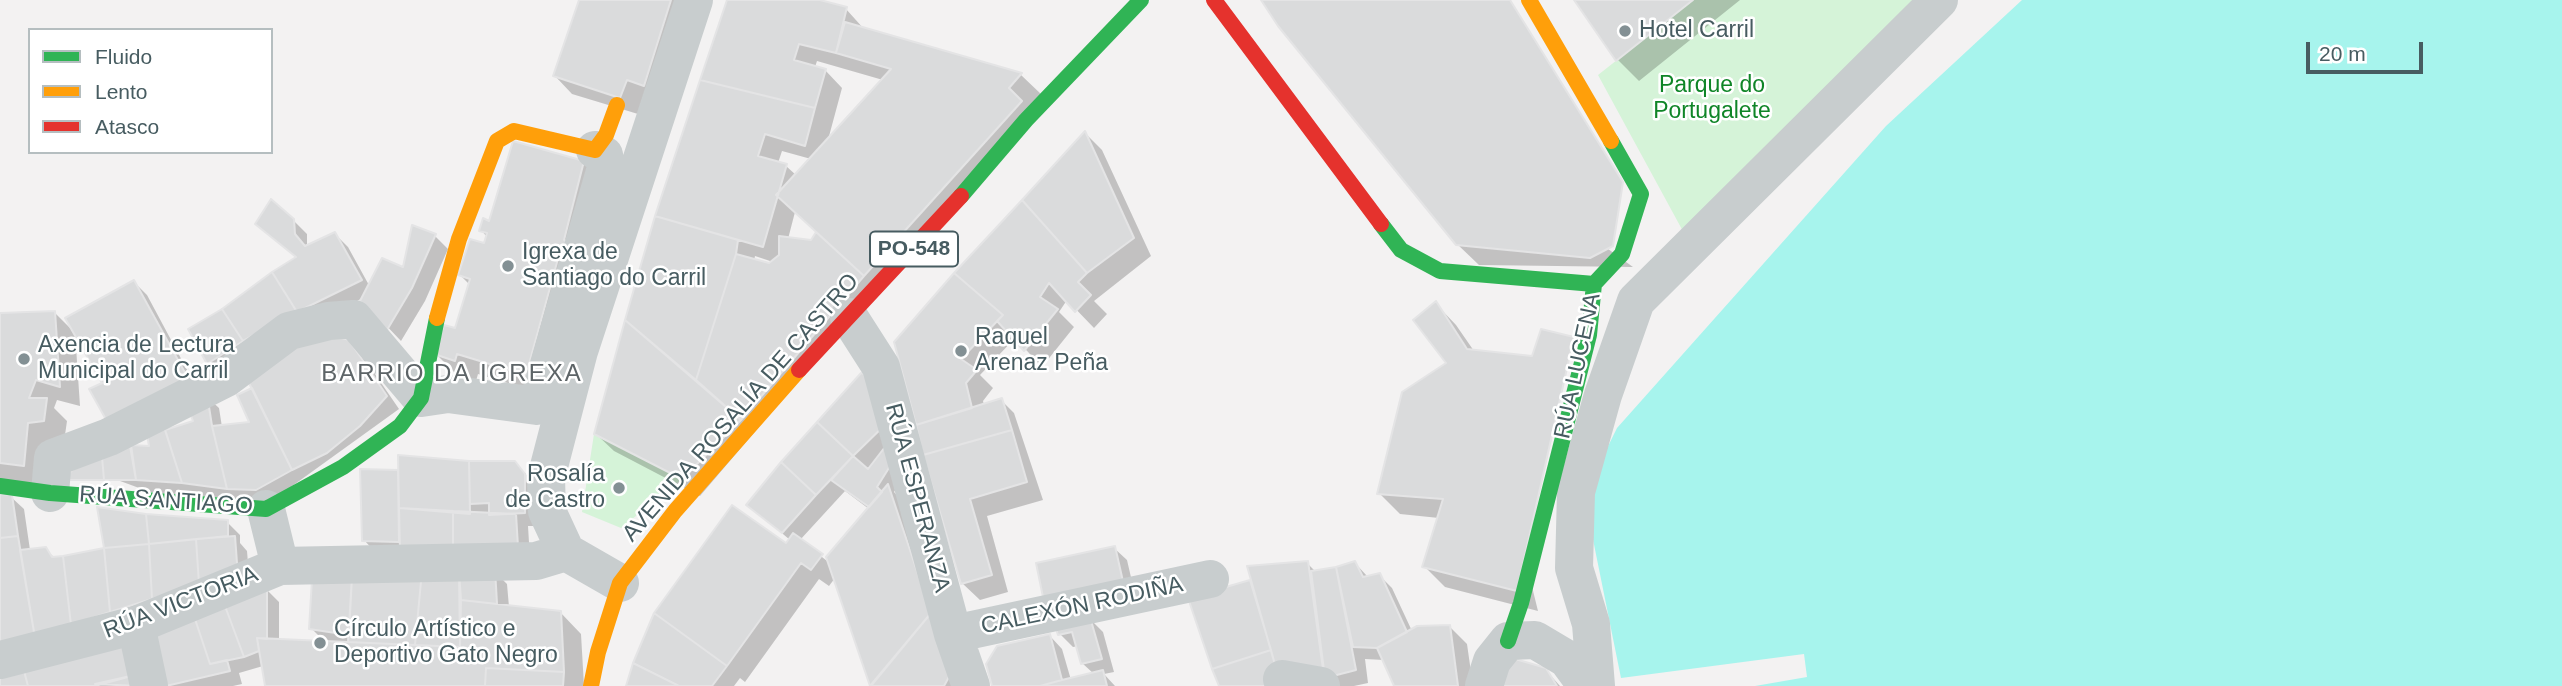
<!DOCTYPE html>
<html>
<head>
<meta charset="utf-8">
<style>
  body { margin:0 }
  #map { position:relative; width:2562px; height:686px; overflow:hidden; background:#f3f2f2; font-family:Helvetica,sans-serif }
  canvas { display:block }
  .legend { position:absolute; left:28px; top:28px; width:245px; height:126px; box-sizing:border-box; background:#fff; border:2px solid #b5bec0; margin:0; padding:9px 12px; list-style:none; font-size:21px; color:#475c61 }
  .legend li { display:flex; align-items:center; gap:14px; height:35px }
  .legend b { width:35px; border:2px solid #b5bec0 }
  .scale { position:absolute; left:2306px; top:42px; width:117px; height:32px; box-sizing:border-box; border:4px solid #475c61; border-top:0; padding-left:9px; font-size:21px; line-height:24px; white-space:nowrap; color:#475c61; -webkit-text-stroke:5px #fff; paint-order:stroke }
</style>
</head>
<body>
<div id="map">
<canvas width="2562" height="686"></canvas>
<ul class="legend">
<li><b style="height:9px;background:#30b455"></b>Fluido</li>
<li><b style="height:9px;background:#ff9f0a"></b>Lento</li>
<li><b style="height:9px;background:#e5322d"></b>Atasco</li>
</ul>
<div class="scale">20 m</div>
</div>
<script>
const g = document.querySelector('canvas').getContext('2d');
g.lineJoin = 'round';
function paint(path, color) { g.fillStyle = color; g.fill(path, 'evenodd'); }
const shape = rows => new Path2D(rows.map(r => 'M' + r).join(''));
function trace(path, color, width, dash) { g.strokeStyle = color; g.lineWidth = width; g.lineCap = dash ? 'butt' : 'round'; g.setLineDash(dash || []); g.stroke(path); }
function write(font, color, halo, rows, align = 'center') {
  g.font = font + ' Helvetica,sans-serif'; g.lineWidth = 5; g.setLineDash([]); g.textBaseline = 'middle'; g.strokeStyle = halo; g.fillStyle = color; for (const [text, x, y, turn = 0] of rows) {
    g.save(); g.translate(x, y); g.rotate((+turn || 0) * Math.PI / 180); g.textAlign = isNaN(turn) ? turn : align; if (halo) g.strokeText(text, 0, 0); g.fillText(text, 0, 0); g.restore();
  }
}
paint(shape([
  [1693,0,1939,0,1691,246,1598,75],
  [594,434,682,479,621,528,582,512]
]), '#d5f3d8');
paint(shape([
  [2022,0,2562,0,2562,686,1755,686,1807,677,1804,654,1621,678,1584,495,1617,428,1886,126]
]), '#a7f4ed');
paint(shape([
  [580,0,694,0,638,114,572,94,555,76],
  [729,0,814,0,846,9,864,29,1021,75,1042,95,700,496,614,451,596,434,657,217],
  [817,61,883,80,828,140,842,88,825,70,815,67],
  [782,151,811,159,796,175,786,166,778,163],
  [795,212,818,233,812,242,788,239],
  [755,256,773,262,769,265,754,261],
  [1264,0,1633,267,1479,265,1457,244],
  [1577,0,1740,0,1639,81,1618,60],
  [1085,133,1102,150,1151,256,1094,301,1107,314,1094,328,1067,300,1059,312,1074,327,1042,367,1015,338,980,375,993,388,983,401,984,405,1001,400,1014,413,1043,500,987,516,1008,592,980,600,962,583,918,424],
  [584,162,605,183,547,395,478,374,476,381,457,375,436,354,456,330,470,285,460,275,485,245,487,237,481,230],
  [293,220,307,234,307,247,335,234,348,247,370,287,404,269,413,227,435,236,448,249,425,301,401,341,361,299,310,324,221,376,208,363,190,330,297,258,257,224],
  [134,282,147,295,200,394,104,384,75,332,80,406,57,400,54,408,67,421,64,442,44,486,0,480,0,315,54,312,73,331],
  [1436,304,1456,325,1474,351,1538,611,1445,587,1424,566,1439,518,1400,514,1379,493,1449,363],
  [289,341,362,355,399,409,270,502,150,492,63,460,134,447,151,448,162,422,170,430,195,423,206,396,219,408,222,427,251,423,254,389],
  [862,375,904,476,894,492,905,504,961,686,872,686,835,578,829,586,819,579,745,682,740,678,734,686,628,686,786,546,790,540,749,505],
  [845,491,869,509,831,564,800,540],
  [399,457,515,463,528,476,537,526,528,526,530,559,376,553,364,540,361,471,400,472],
  [11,497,24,509,30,550,45,549,55,558,227,522,240,535,240,543,247,551,250,587,266,589,279,602,279,641,326,643,311,628,314,581,494,571,507,584,509,607,560,612,581,634,584,686,267,686,263,666,239,673,242,684,233,686,167,686,5,666],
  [1114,548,1127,560,1136,599,1057,609],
  [1307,563,1316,572,1355,563,1367,576,1379,575,1392,588,1412,631,1449,626,1467,644,1473,686,1396,686,1384,660,1365,659,1368,683,1354,686,1223,686,1191,599],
  [1090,619,1103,632,1114,672,1104,674,1115,686,994,686,1050,636,1062,649,1071,680,1094,674,1082,663,1078,646,1073,647,1060,634],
  [1545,669,1560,686,1497,686],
  [0,676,146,686,0,686]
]), '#0003');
const building = shape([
  [579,0,671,0,644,86,627,80,620,98,553,76,579,0],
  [727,0,820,0,847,7,836,53,799,44,794,60,826,69,815,108,700,80,727,0],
  [1261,0,1510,0,1623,182,1613,246,1590,258,1456,245,1278,26,1261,0],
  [1574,0,1693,0,1616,61,1574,0],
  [845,22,1022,73,1009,88,1022,101,864,276,776,195,891,69,836,53,845,22],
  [700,80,815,108,805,146,765,134,758,156,787,164,763,247,655,216,700,80],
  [1085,131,1134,238,1087,273,1022,200,1085,131],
  [513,141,584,161,564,240,570,243,566,257,559,255,526,375,457,354,455,361,434,354,444,325,455,328,470,279,458,275,470,239,484,243,487,233,479,231,483,218,489,221,513,141],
  [271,199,294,219,295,234,305,246,335,232,362,280,297,312,272,272,296,257,255,224,271,199],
  [1022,200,1087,273,1078,282,1091,295,1075,312,1049,283,1040,297,1058,309,1024,351,997,321,1003,315,954,273,1022,200],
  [655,216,738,240,736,254,696,380,625,320,655,216],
  [412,225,436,234,412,288,387,330,360,301,382,258,403,267,412,225],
  [816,232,864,276,741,420,696,380,736,254,769,263,779,255,779,236,811,240,816,232],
  [272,272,297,312,243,341,222,309,272,272],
  [954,273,1003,315,961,359,977,370,966,383,972,408,916,425,894,342,954,273],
  [134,280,189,380,109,425,89,389,102,383,65,318,134,280],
  [1436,301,1467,349,1532,356,1541,329,1574,337,1517,591,1422,567,1443,499,1377,494,1402,392,1446,363,1413,320,1436,301],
  [222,309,243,341,207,364,188,329,222,309],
  [55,311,60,387,36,380,29,398,47,398,44,421,28,423,24,466,0,463,0,313,55,311],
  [625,320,741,420,682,479,594,434,625,320],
  [318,331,349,340,387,396,360,426,327,453,292,470,243,371,318,331],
  [861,373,880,378,890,420,853,456,817,422,861,373],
  [252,388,292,470,256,490,227,489,212,426,249,422,237,395,252,388],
  [207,394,212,426,227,489,182,483,165,430,193,421,187,405,207,394],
  [1002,398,1012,430,923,455,916,425,1002,398],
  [162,420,182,483,136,480,131,445,149,446,145,423,162,420],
  [817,422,853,456,816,495,781,462,817,422],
  [1012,430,1027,482,970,499,992,575,961,584,923,455,1012,430],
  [129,440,136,480,104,480,101,445,129,440],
  [101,445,104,480,61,480,101,445],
  [885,447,892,463,877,487,882,492,869,507,831,480,853,456,868,469,885,447],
  [398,455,469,461,470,514,399,508,398,455],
  [469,461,515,461,525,474,525,513,489,515,489,503,470,504,469,461],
  [781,462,816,495,782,533,746,505,781,462],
  [360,469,398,470,399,542,362,541,360,469],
  [888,484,931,613,870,686,826,557,888,484],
  [0,494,12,495,18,536,0,538,0,494],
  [732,505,786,543,793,533,823,554,811,570,801,563,727,666,654,613,732,505],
  [97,507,146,514,149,544,104,548,97,507],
  [399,508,453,511,453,550,400,551,399,508],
  [453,511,516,514,518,547,453,550,453,511],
  [146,514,228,520,228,536,149,544,146,514],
  [18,536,35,638,0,651,0,538,18,536],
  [235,536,238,577,199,584,196,539,235,536],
  [196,539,199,584,152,599,149,544,196,539],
  [149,544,152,599,110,612,104,548,149,544],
  [1115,546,1124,586,1043,597,1036,563,1115,546],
  [46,547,52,557,63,556,71,625,35,638,20,550,46,547],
  [104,548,110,612,71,625,63,556,104,548],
  [1308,561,1323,669,1277,672,1247,566,1308,561],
  [1355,561,1363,577,1380,573,1407,632,1377,648,1353,647,1336,567,1355,561],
  [1336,567,1356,670,1325,678,1311,571,1336,567],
  [495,569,497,604,461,600,459,572,495,569],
  [422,571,459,572,460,647,415,645,422,571],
  [422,571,415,645,348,642,352,576,422,571],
  [352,576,349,635,309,629,312,579,352,576],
  [1250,580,1271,650,1212,669,1188,598,1250,580],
  [267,588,267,639,257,638,259,651,244,657,222,598,267,588],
  [222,598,244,657,210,664,195,619,222,598],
  [461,600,561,611,564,672,486,668,485,686,265,686,257,638,460,647,461,600],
  [654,613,727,666,712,686,679,686,633,663,654,613],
  [931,613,950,675,944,686,871,686,931,613],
  [1090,617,1102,659,1081,664,1072,632,1058,635,1055,626,1090,617],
  [195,619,210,664,227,660,230,671,166,686,154,634,195,619],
  [1450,625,1458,686,1394,686,1377,648,1417,626,1450,625],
  [1050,634,1062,680,1040,686,992,686,986,664,997,646,1050,634],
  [125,641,135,675,95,686,28,686,23,667,125,641],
  [1271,650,1277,672,1275,686,1219,686,1212,669,1271,650],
  [1505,656,1546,668,1557,686,1496,686,1505,656],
  [633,663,679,686,626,686,633,663],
  [23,667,28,686,0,686,0,674,23,667],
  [486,668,564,672,563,686,485,686,486,668],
  [1103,670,1107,686,1040,686,1062,680,1103,670],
  [135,675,138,686,95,684,135,675]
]);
paint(building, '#dadbdc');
trace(building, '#e4e4e5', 2);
trace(shape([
  [849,317,881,367,953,634,971,686],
  [50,493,53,458,109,437,226,378,289,331,329,321,354,319,421,398,448,394,537,406,606,168,604,155,595,150],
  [266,509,280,566],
  [620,583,566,552,547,511,546,478,579,351,694,0],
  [136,625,149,686],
  [953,634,1210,579],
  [0,660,136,625,280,566,536,561,566,552],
  [1282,679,1321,686],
  [1484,686,1492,661,1508,641,1535,640,1567,659,1587,686],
  [1596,686,1591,624,1574,568,1576,492,1603,395,1636,301,1939,0]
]), '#c8cdce', 38);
trace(shape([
  [961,196,1026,120,1141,0],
  [1381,224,1401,250,1440,271,1594,284],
  [0,486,50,493,266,509,343,467,400,426,421,398,437,318],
  [1508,641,1521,603,1589,335,1594,284,1622,254,1641,194,1611,141]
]), '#30b455', 16);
trace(shape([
  [1529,0,1611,141],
  [437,318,459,239,497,141,514,131,595,150,606,135,617,105],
  [591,686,598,652,620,583,675,511,799,370]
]), '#ff9f0a', 16);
trace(shape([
  [1214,0,1381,224],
  [799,370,961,196]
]), '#e5322d', 16);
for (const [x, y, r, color] of [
  [1625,31,7,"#839094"],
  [508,266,7,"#839094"],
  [961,351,7,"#839094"],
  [24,359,7,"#839094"],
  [619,488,7,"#839094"],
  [320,643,7,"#839094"]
]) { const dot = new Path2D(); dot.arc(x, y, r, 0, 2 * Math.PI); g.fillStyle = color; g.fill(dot); trace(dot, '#fff', 2.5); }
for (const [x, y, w] of [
  [914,249,88]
]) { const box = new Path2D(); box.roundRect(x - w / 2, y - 17.5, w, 35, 5); g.fillStyle = '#fff'; g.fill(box); trace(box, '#475c61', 2); }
write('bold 21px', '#475c61', null, [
  ["PO-548",914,249]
]);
write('23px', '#475c61', '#fff', [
  ["Hotel Carril",1639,31],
  ["Igrexa de",522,253],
  ["Santiago do Carril",522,279],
  ["Raquel",975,338],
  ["Arenaz Peña",975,364],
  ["Axencia de Lectura",38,346],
  ["Municipal do Carril",38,372],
  ["Rosalía",605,475,"right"],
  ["de Castro",605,501,"right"],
  ["Círculo Artístico e",334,630],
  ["Deportivo Gato Negro",334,656]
], 'left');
write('23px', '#0f8527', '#fff', [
  ["Parque do",1712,86],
  ["Portugalete",1712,112]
]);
write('23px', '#475c61', '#fff', [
  ["RÚA LUCENA",1578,366,-78],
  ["AVENIDA ROSALÍA DE CASTRO",741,408,-49],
  ["RÚA ESPERANZA",917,498,75],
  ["RÚA SANTIAGO",166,501,4],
  ["RÚA VICTORIA",181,603,-21],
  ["CALEXÓN RODIÑA",1082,606,-12]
]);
g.letterSpacing = '2px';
write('24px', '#5d6467', '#fff', [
  ["BARRIO DA IGREXA",452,374]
]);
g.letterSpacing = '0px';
</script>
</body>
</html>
